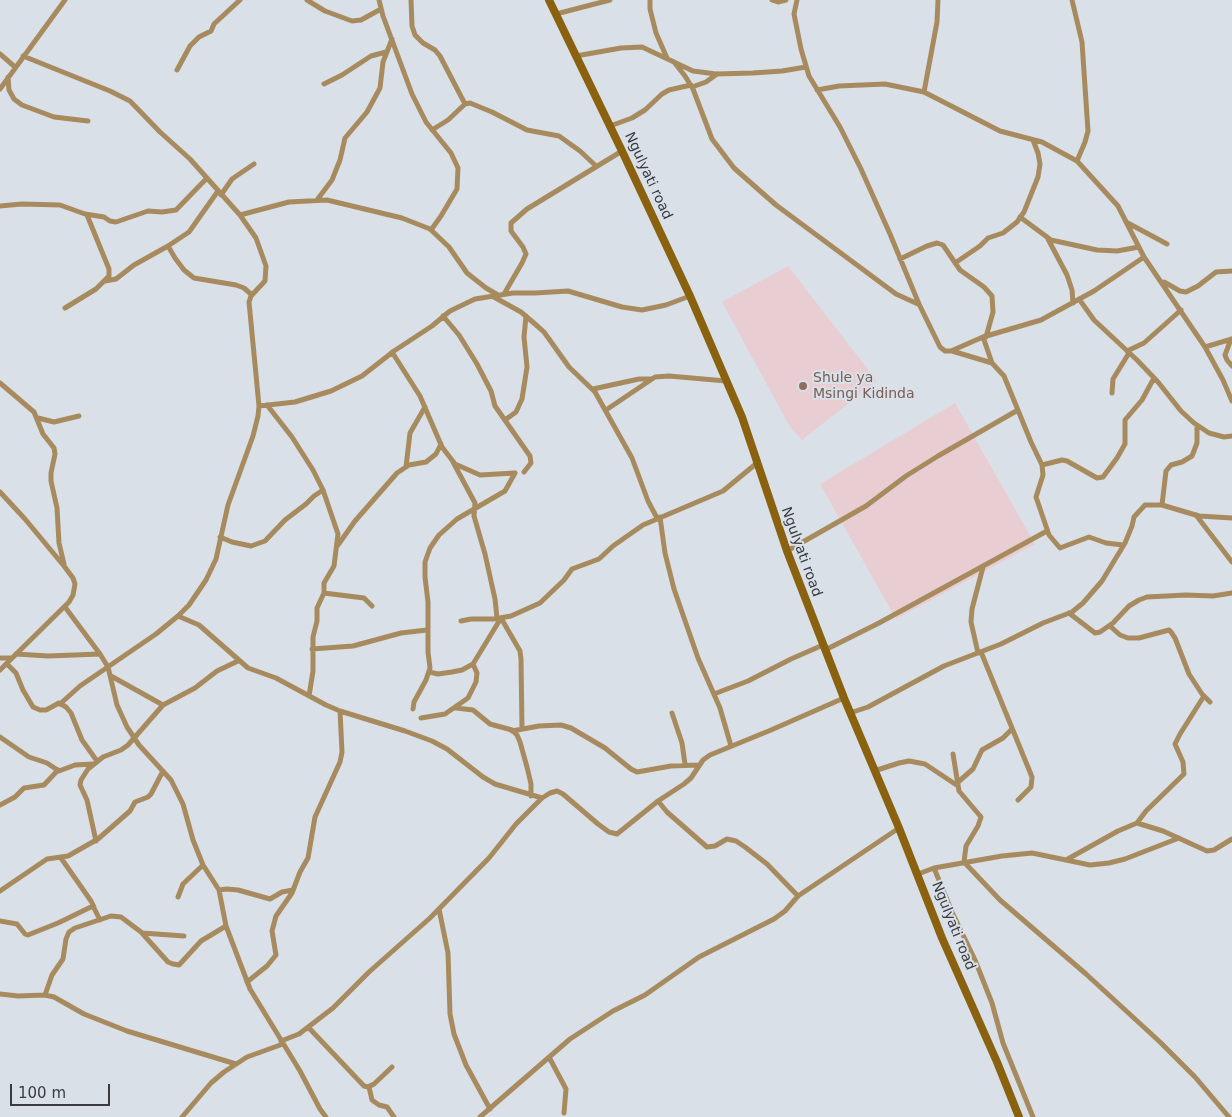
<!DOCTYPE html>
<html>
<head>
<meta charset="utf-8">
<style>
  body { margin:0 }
  #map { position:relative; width:1232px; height:1117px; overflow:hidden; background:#dae0e8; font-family:"DejaVu Sans",sans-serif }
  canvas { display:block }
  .scale { position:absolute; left:10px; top:1084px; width:100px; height:22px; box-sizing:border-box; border:2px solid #393b3f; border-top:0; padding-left:6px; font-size:15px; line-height:18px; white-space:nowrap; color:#393b3f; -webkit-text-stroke:4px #dae0e8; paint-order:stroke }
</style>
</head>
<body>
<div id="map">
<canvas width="1232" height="1117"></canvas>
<div class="scale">100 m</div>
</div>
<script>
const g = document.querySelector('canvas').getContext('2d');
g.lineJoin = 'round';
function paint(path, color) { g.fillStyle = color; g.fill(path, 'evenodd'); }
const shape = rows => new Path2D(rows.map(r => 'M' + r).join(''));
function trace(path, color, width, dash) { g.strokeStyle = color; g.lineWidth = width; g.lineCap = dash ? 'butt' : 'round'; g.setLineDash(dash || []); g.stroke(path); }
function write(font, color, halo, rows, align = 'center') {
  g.font = font + ' "DejaVu Sans",sans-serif'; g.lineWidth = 4; g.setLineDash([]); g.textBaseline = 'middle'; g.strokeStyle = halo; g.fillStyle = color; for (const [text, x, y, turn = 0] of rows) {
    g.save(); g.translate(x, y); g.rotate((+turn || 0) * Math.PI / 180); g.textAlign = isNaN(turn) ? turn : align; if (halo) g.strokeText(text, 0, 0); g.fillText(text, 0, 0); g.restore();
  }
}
paint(shape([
  [788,266,877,381,802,440,790,427,722,302],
  [955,403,1035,544,896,619,820,484]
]), '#e8ced3');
trace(shape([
  [307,0,325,11,352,21,361,20,381,9],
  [379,0,383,16,412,94,426,122,451,153,458,168,457,189,441,216,431,230],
  [411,0,412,26,415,35,423,43,435,50,440,56,465,104],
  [650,0,650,9,656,33,667,58],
  [772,0,778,2,786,0],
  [797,0,794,14,801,49,809,76,840,127,861,169,890,234,919,304,940,347,945,351,951,351,983,337,1041,320,1094,291,1144,257],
  [1072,0,1082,42,1088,131,1085,142,1077,161],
  [556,14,610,0],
  [0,54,15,67],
  [23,56,110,91,130,101,160,132,190,159,240,215,256,238,266,266,265,281,251,296,249,302,259,406,258,416,253,436,228,505,216,559,206,580,189,605,178,616,156,634,80,686,60,704],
  [576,56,621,48,642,47,693,71,716,74,753,73,782,71,806,67],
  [674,62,685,76,693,89,712,139,734,168,776,205,896,294,918,304],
  [177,70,190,46,199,37,211,31,214,24,240,0],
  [8,77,9,90,14,99,22,105,54,117,88,121],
  [324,84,342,75,371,56,386,52],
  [692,87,706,82,717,74],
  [0,89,65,0],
  [817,90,839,86,885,84,924,92,1000,131,1042,142,1077,161,1118,206,1144,257,1205,347,1223,380,1232,401],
  [924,92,937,22,938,0],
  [610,126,632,118,645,110,662,94,669,90,691,85],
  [432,130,448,120,465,104,470,103,492,112,527,130,559,136,580,151,596,166],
  [221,195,232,179,254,164],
  [317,200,332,180,340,160,345,138,367,112,380,88,383,62,392,39],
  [0,206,22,204,60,205,85,214,104,217,110,221,116,222,148,211,162,212,176,210,207,178],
  [240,215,289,202,327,200,402,218,430,229,449,247,467,273,486,288,498,295],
  [1020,217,1051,240,1097,250,1117,251,1139,247],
  [1126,222,1167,244],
  [1048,239,1067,275,1072,290,1073,303],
  [168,246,175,258,184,270,194,278,236,285,244,288,252,295],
  [900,259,927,246,937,243,943,245,960,270,984,287,992,296,993,312,986,337],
  [955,263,980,246,988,238,1003,233,1017,222,1024,212,1038,177,1040,164,1038,153,1033,140],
  [105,281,116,279,134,265,168,246,189,232,218,191],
  [1164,282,1180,291,1186,292,1198,286,1216,272,1232,271],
  [504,294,522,263,526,254,523,247,511,231,511,223,527,209,622,151],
  [492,296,521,312,535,324,544,332,569,367,595,392,632,458,648,501,657,518],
  [1079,299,1094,320,1137,360,1158,382,1181,411,1194,423,1209,433,1224,437,1232,436],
  [65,308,96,289,109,276,109,269,87,215],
  [443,316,459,335,477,364,491,391,495,406,530,456,531,463,524,472],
  [983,337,992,363,1004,376,1031,442,1042,465,1043,475,1036,497,1049,535,1060,548,1089,537,1106,543,1123,545],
  [1231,339,1225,355,1227,360,1232,366],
  [1205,347,1232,339],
  [952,351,992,363],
  [1127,351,1144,343,1181,310],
  [392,352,420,396,442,447,455,464,480,475,515,473],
  [0,383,34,412,43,434,54,448,55,454,51,473,51,481,57,508,59,543,64,564],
  [593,389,639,379,651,379],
  [1112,393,1113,379,1129,353],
  [267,405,292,437,313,470,323,490,338,534,334,566,324,583,324,593,317,608,317,621,313,637,313,671,309,696],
  [259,406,295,402,331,391,362,376,394,351,432,326,450,311,475,299,513,293,535,293,568,291,622,307,642,310,666,305,690,296],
  [606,410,655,377,669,376,726,381],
  [38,418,54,422,79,416],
  [505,420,516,412,522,399,527,367,524,337,526,316],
  [453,462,475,503,474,516,485,554,495,599,497,618],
  [1042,465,1062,460,1067,461,1097,478,1103,477,1117,458,1125,444,1125,420,1142,400,1154,378],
  [406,467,410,433,425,407],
  [0,492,25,519,64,566,73,578,75,584,73,595,69,602,0,670],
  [1162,505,1166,471,1171,465,1182,462,1192,456,1197,443,1197,425],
  [1196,515,1232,562],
  [660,517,665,553,674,589,698,658,720,708,731,746],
  [220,537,232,542,251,546,265,541,285,520,306,504,314,496,323,490],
  [338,545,355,521,397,473,409,465,426,462,436,454,441,444],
  [787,551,866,506,906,476,938,456,1018,410],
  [324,593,364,598,372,606],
  [65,607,100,654,108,667,117,705,127,727,139,745,171,780,183,804,193,840,203,865,219,890,226,926,250,989,300,1071,320,1109,326,1117],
  [1069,613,1095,633,1100,632,1113,623,1129,606,1139,600,1147,597,1186,595,1213,596,1232,593],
  [178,616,199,625,248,668,276,678,326,705,340,711,405,731,432,741,447,749,483,777,495,784,542,798],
  [461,621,471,619,494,619,511,616,540,603,564,580,572,569,599,559,613,546,643,525,723,491,757,463],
  [1110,626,1120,635,1128,638,1139,638,1169,630,1171,632,1175,638,1189,674,1202,694,1210,702],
  [312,649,353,646,401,633,427,630],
  [825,650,879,623,1047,531],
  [981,652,1032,777,1031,787,1018,800],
  [978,653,971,622,972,609,983,567],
  [16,654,48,656,100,654],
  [0,658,12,658],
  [7,664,16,673,23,690,33,707,40,710,46,710,59,703,66,707,71,713,82,740,97,761],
  [429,672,438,674,452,672,462,670,473,664,501,618,520,651,521,659,522,729],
  [111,676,163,705],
  [714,694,748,681,791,659,823,645],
  [456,708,473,710,490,724,512,730,517,735,520,742,527,767,531,784,531,796],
  [413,709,414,702,426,680,430,668,428,652,428,602,425,577,425,562,430,548,439,535,457,519,505,491,515,473],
  [672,713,682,743,685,764],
  [850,713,868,707,944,666,1001,644,1043,623,1072,612,1083,603,1102,581,1125,543,1132,526,1134,517,1145,505,1162,505,1199,516,1232,518],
  [421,718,445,714,468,698,476,682,477,673,473,664],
  [512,731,539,726,561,725,571,728,605,748,631,769,637,772,671,766,699,765],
  [0,737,29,757,47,763,59,771,75,765,93,764],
  [953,754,959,791,981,817,978,826,966,846,964,862,1000,900,1086,974,1160,1042,1195,1077,1229,1117],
  [874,771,899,763,909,761,925,764,958,786],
  [957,783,973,769,982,750,1003,738,1012,729],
  [658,801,667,812,707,847,715,846,727,839,736,841,745,847,767,864,798,896],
  [0,805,15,797,24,788,44,785,58,770],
  [1137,823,1146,811,1184,774,1183,762,1175,744,1180,734,1204,696],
  [96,841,87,800,80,785,81,780,88,769,103,757,121,750,128,745,163,705,195,688,217,671,238,661],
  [61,858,91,901,94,907],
  [1066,860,1090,865,1109,863,1125,859,1179,838],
  [934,868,952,912,975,960,992,1003,1003,1043,1033,1117],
  [918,874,934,868,1002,856,1032,853,1066,860,1118,831,1137,823,1163,831,1207,851,1214,850,1232,839],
  [219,890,227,889,238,890,270,899,282,892,293,890],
  [0,891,47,859,68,856,98,839,130,811,135,802,148,797,151,794,163,771],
  [178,897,183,884,203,865],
  [439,909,448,953,450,1014,454,1034,466,1065,490,1109],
  [0,921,17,924,25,934,28,935,58,923,93,906,100,920],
  [142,933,184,936],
  [247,982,267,966,276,955,272,931,276,916,292,893,300,872,308,858,315,817,340,762,342,752,340,711],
  [0,994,18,996,45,995,54,997,84,1014,127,1031,236,1064],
  [45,995,52,975,63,959,66,939,69,932,75,928,111,916,121,917,141,932,168,962,173,964,179,965,201,941,226,926],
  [309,1028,364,1086,368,1087,374,1084,392,1067],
  [281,1041,299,1034,333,1008,369,972,430,918,489,858,516,824,542,798,550,793,557,791,563,794,598,824,609,832,617,834,658,801,684,784,691,778,703,760,710,755,771,730,844,698],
  [549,1057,566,1089,564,1113],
  [369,1087,372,1100,379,1105,387,1107,394,1117],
  [182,1117,211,1083,224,1072,247,1057,283,1044],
  [480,1117,570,1039,613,1011,645,995,699,957,774,919,785,911,798,896,899,828]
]), '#a78b5f', 5);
trace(shape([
  [549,0,622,151,690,296,742,417,787,551,844,698,899,828,942,938,997,1062,1019,1117]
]), '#8a620f', 8);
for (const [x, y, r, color] of [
  [803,386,5,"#8d6e63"]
]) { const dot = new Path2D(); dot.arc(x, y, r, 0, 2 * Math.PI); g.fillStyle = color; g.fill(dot); trace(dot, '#dae0e8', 2); }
write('14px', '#393b3f', '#dae0e8', [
  ["Ngulyati road",648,176,65],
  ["Ngulyati road",801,552,70],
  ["Ngulyati road",953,926,68]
]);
write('14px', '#785e54', '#dae0e8', [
  ["Shule ya",813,378],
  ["Msingi Kidinda",813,394]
], 'left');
</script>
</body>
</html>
